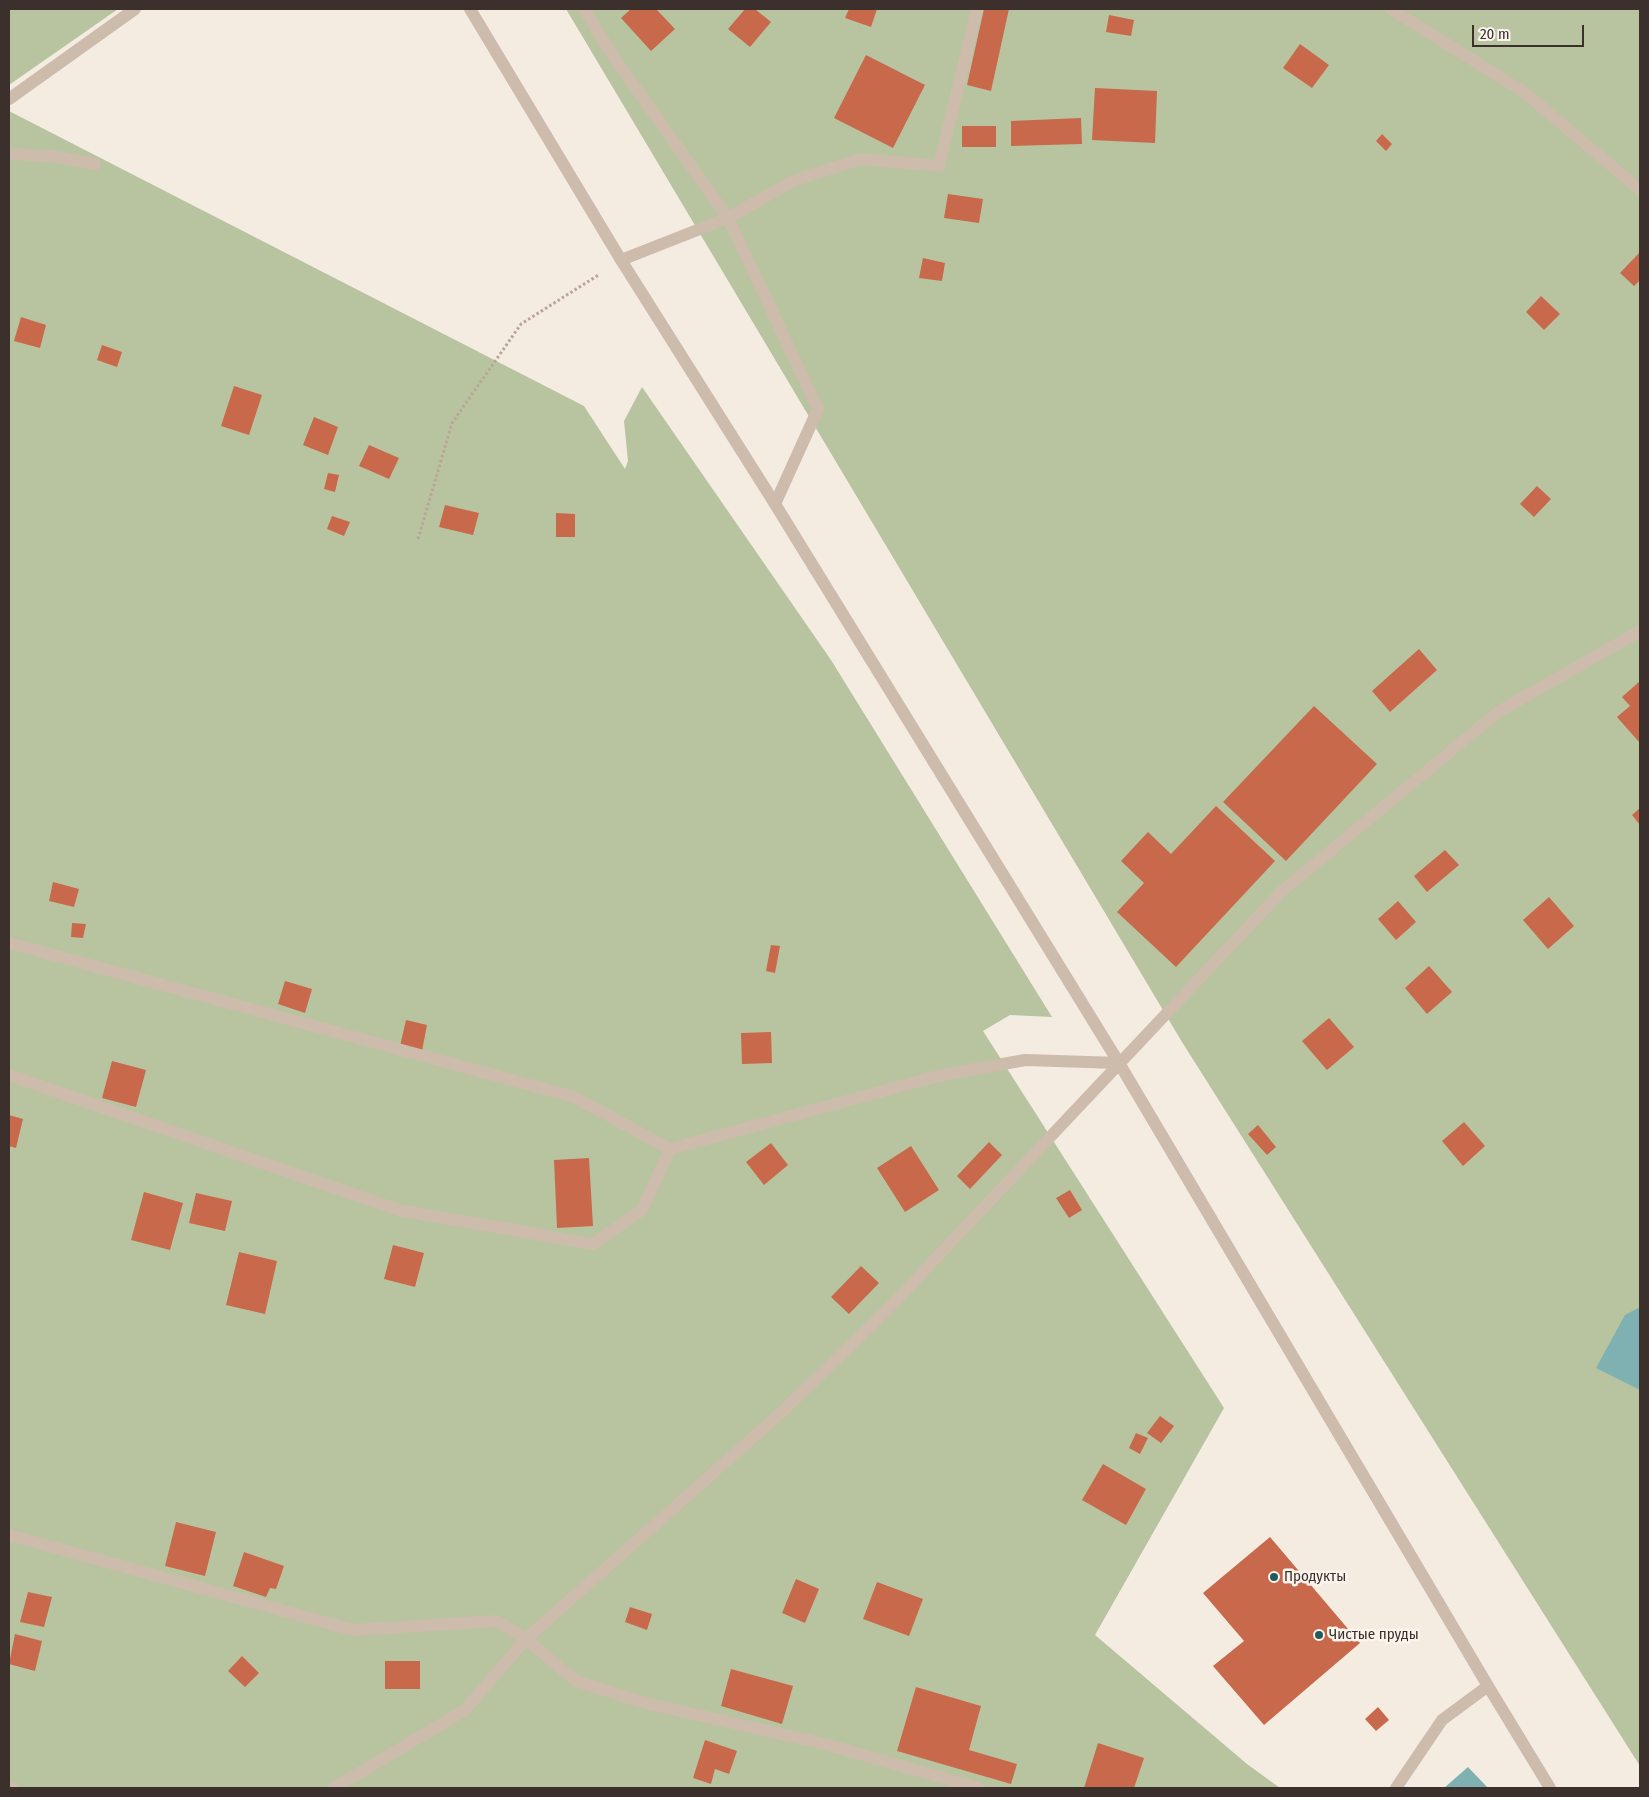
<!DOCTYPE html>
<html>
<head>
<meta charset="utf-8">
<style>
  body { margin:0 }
  #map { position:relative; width:1649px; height:1797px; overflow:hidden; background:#f4ebe1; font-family:"Fira Sans Condensed",sans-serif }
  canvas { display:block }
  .frame { position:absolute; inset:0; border:10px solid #3b302b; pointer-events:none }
  .scale { position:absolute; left:1472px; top:25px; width:112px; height:22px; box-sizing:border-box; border:2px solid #3b302b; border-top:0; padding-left:6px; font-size:15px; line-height:18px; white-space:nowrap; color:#3b302b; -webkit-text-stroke:4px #fbf5ee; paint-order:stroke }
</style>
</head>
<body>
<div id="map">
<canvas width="1649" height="1797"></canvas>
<div class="frame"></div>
<div class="scale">20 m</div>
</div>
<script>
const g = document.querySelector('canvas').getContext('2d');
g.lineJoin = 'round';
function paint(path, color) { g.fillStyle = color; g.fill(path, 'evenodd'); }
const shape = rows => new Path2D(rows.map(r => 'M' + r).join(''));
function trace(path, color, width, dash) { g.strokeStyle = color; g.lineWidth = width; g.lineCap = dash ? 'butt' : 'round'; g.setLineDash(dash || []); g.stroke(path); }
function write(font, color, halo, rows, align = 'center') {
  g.font = font + ' "Fira Sans Condensed",sans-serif'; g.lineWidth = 5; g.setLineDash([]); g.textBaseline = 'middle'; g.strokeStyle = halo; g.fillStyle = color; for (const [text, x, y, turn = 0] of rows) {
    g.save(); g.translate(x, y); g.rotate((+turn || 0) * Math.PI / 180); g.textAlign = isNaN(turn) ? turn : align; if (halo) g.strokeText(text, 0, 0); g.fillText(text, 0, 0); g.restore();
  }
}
paint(shape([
  [9,9,118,9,9,85],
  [566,9,1640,9,1640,1766,1182,1042],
  [9,111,584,406,625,469,628,461,624,421,642,387,831,660,1052,1017,1010,1015,983,1031,1224,1408,1095,1635,1247,1764,1280,1788,9,1788]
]), '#b8c4a0');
paint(shape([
  [1640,1307,1640,1390,1596,1368,1625,1315],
  [1468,1767,1488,1788,1444,1788]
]), '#7fb0b2');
paint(shape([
  [631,9,659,9,657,10,675,29,651,51,621,18],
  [745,9,755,9,771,22,750,47,728,29],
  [849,9,877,9,871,27,845,18],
  [984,9,1009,9,991,91,967,85],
  [1109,15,1134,20,1131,36,1106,32],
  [1300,44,1329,65,1312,88,1283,68],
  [866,55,925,85,893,148,834,118],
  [1095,88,1157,91,1155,143,1092,140],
  [1081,118,1082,144,1011,146,1011,121],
  [962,126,996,126,996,147,962,147],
  [1382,134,1392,144,1386,151,1376,141],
  [948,194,983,199,979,223,944,218],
  [1640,252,1640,280,1634,286,1620,273],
  [923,258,945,263,942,281,919,278],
  [1541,296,1560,314,1544,330,1526,312],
  [21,317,46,325,40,348,14,341],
  [102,345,122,352,117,367,97,360],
  [234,386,262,395,249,435,221,426],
  [314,417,338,427,328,455,303,445],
  [369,445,399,458,389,479,359,466],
  [328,473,339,475,335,492,324,489],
  [1537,486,1551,499,1534,517,1520,504],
  [445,505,479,513,473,535,439,527],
  [556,513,575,514,575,537,556,537],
  [332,516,350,522,344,536,327,529],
  [1419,649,1437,670,1390,712,1372,691],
  [1640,681,1640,741,1639,742,1617,717,1630,706,1622,697],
  [1314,706,1377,764,1286,861,1223,802],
  [1216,806,1275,861,1176,967,1117,912,1144,883,1121,861,1148,832,1171,854],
  [1640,808,1640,825,1632,815],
  [1445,850,1459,865,1427,892,1414,876],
  [53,882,79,889,74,907,49,901],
  [1549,897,1574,926,1548,949,1523,920],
  [1398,901,1416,922,1396,940,1378,919],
  [72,923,86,924,83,938,71,937],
  [771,945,780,946,775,973,766,971],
  [1429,966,1452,992,1427,1014,1405,988],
  [285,981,312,989,305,1013,278,1004],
  [1329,1018,1354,1047,1327,1070,1302,1041],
  [406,1020,427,1025,422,1051,400,1046],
  [771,1032,772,1063,742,1064,741,1033],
  [112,1061,146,1070,136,1107,102,1098],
  [9,1115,23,1119,16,1148,9,1146],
  [1464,1122,1485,1146,1463,1166,1442,1141],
  [1258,1125,1276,1147,1267,1155,1248,1134],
  [989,1142,1002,1155,970,1189,957,1176],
  [771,1143,788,1165,764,1185,746,1162],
  [911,1146,939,1190,905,1212,877,1168],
  [589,1158,593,1226,557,1228,554,1160],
  [1070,1190,1082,1210,1069,1218,1056,1198],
  [144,1192,183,1203,170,1250,131,1240],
  [196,1193,232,1201,225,1231,189,1223],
  [393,1245,424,1253,415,1287,384,1279],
  [239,1252,277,1261,265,1314,226,1305],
  [861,1266,879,1283,849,1314,831,1297],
  [1160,1416,1174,1426,1161,1443,1147,1433],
  [1136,1433,1148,1438,1140,1454,1129,1448],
  [1103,1464,1146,1489,1126,1525,1082,1500],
  [176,1522,216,1532,205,1576,165,1566],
  [1270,1537,1360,1643,1264,1725,1213,1666,1244,1641,1203,1593],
  [244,1552,284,1566,276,1589,270,1588,266,1597,233,1586],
  [796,1579,819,1589,805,1623,782,1613],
  [877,1582,923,1599,909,1636,863,1619],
  [28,1592,52,1597,44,1627,20,1622],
  [630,1607,652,1614,647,1630,625,1622],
  [15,1634,42,1641,35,1671,9,1664],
  [242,1656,259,1673,245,1687,228,1671],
  [385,1661,420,1661,420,1689,385,1689],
  [731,1669,793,1686,782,1724,721,1706],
  [916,1687,981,1706,969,1750,1017,1764,1011,1784,897,1751],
  [1378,1707,1389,1720,1376,1731,1365,1719],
  [705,1740,737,1751,729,1774,715,1769,711,1784,693,1778],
  [1098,1743,1144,1758,1134,1788,1084,1788]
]), '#c8694b');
trace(shape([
  [418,539,452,423,521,324,600,274]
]), '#b9a596', 3, [2.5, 2.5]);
trace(shape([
  [584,9,613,56,728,218,818,409,775,504],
  [1391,9,1524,92,1640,190],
  [9,99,135,9],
  [9,154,52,156,95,164],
  [621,260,728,218,793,181,860,159,939,166,977,9],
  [9,943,574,1097,670,1149,942,1075,1025,1060,1119,1063],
  [9,1075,399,1210,593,1244,642,1210,670,1149],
  [9,1535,353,1630,497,1621,526,1639,576,1681,645,1703,825,1744,978,1788],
  [9,1788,13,1788],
  [334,1788,465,1710,526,1639,784,1410,889,1308,1281,892,1498,712,1640,631],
  [1396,1788,1442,1720,1488,1686]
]), '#cdbbac', 12);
trace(shape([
  [470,9,621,260,775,504,1119,1063,1488,1686,1550,1788]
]), '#cdbbac', 12);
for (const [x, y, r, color] of [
  [1274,1577,5,"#1f5a5e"],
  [1319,1635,5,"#1f5a5e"]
]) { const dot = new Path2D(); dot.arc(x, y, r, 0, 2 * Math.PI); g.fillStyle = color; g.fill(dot); trace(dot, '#fbf5ee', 2); }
write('15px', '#3b302b', '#fbf5ee', [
  ["Продукты",1284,1577],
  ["Чистые пруды",1329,1635]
], 'left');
</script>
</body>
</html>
